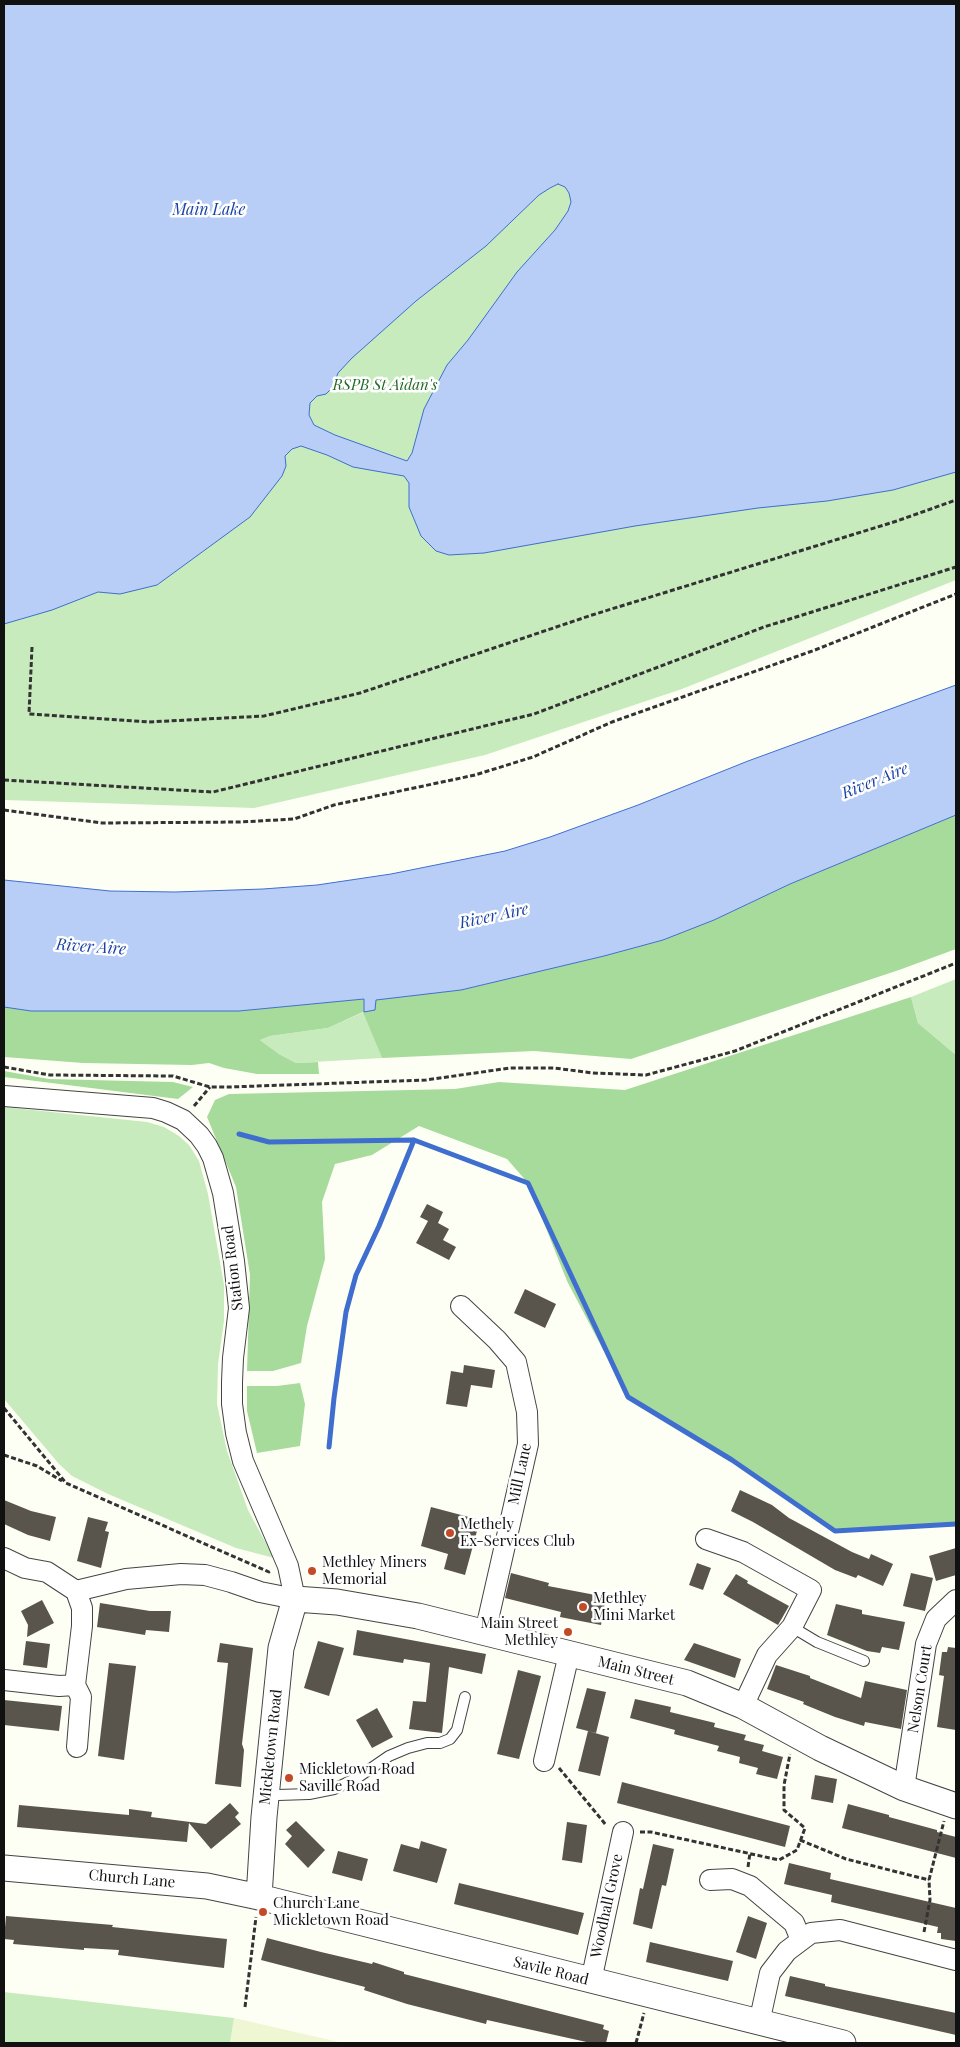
<!DOCTYPE html>
<html>
<head>
<meta charset="utf-8">
<style>
  body { margin:0 }
  #map { position:relative; width:960px; height:2047px; overflow:hidden; background:#fefff4; font-family:"Playfair Display",serif }
  canvas { display:block }
  .frame { position:absolute; inset:0; border:5px solid #111; pointer-events:none }
</style>
</head>
<body>
<div id="map">
<canvas width="960" height="2047"></canvas>
<div class="frame"></div>
</div>
<script>
const g = document.querySelector('canvas').getContext('2d');
g.lineJoin = 'round';
function paint(path, color) { g.fillStyle = color; g.fill(path, 'evenodd'); }
const shape = rows => new Path2D(rows.map(r => 'M' + r).join(''));
function trace(path, color, width, dash) { g.strokeStyle = color; g.lineWidth = width; g.lineCap = dash ? 'butt' : 'round'; g.setLineDash(dash || []); g.stroke(path); }
function write(font, color, halo, rows, align = 'center') {
  g.font = font + ' "Playfair Display",serif'; g.lineWidth = 5; g.setLineDash([]); g.textBaseline = 'middle'; g.strokeStyle = halo; g.fillStyle = color; for (const [text, x, y, turn = 0] of rows) {
    g.save(); g.translate(x, y); g.rotate((+turn || 0) * Math.PI / 180); g.textAlign = isNaN(turn) ? turn : align; if (halo) g.strokeText(text, 0, 0); g.fillText(text, 0, 0); g.restore();
  }
}
paint(shape([
  [234,2018,343,2043,230,2043]
]), '#eff6d3');
paint(shape([
  [4,4,956,4,956,580,682,689,485,755,254,808,4,800],
  [956,979,956,1055,918,1023,911,997],
  [364,1012,382,1058,296,1063,279,1054,260,1040,270,1036,328,1028],
  [4,1107,147,1122,164,1127,179,1136,189,1145,199,1161,208,1194,224,1285,224,1321,218,1364,217,1404,227,1451,248,1510,274,1558,236,1548,108,1494,72,1476,59,1464,4,1399],
  [4,1992,234,2018,230,2043,4,2043]
]), '#c8ebbd');
paint(shape([
  [956,815,956,949,899,970,631,1059,534,1051,382,1058,363,1012,328,1028,270,1036,260,1040,279,1054,296,1063,318,1062,319,1074,257,1074,224,1068,209,1063,192,1065,83,1063,4,1057,4,1007,31,1011,239,1011,364,999,364,1012,375,1000,461,990,604,956,663,940,714,920,790,884],
  [911,997,918,1023,956,1055,956,1524,835,1531,732,1460,628,1397,567,1281,528,1183,507,1159,419,1126,372,1155,335,1164,322,1202,325,1259,307,1326,301,1363,273,1371,247,1371,250,1275,236,1187,207,1117,215,1100,229,1094,455,1089,499,1082,625,1090],
  [4,1071,49,1079,173,1082,193,1087,178,1099,4,1077],
  [300,1383,305,1404,300,1446,257,1453,247,1411,247,1386,277,1386]
]), '#a7db9c');
const water = shape([
  [4,4,956,4,956,472,893,490,827,501,758,508,635,526,484,553,449,555,436,551,421,536,409,507,409,483,404,476,353,467,327,455,301,446,292,449,285,456,286,466,282,476,250,517,157,585,120,594,98,592,52,610,4,624,4,4],
  [558,184,565,187,569,193,571,202,568,211,555,230,517,272,468,340,447,365,424,409,412,453,407,461,335,435,314,425,309,415,310,403,317,396,326,394,333,387,338,373,352,358,416,301,486,246,539,195,550,188,558,184],
  [956,685,956,815,790,884,714,920,663,940,604,956,461,990,376,1000,375,1010,364,1012,364,999,239,1011,31,1011,4,1007,4,880,110,891,175,892,263,889,317,885,391,874,505,851,550,837,638,805,748,761,956,685]
]);
paint(water, '#b8cef7');
trace(water, '#3f6ece', 1);
trace(shape([
  [239,1134,269,1142,414,1140,528,1183,628,1397,732,1460,835,1531,956,1524],
  [329,1447,334,1398,346,1312,356,1275,379,1226,414,1140]
]), '#3f6ece', 5);
paint(shape([
  [427,1204,443,1212,438,1223,449,1229,443,1240,456,1247,449,1260,416,1243,428,1221,420,1217],
  [525,1289,556,1304,545,1328,514,1313],
  [464,1365,495,1370,492,1388,471,1385,467,1407,446,1404,451,1371,463,1373],
  [740,1490,772,1505,789,1518,852,1552,869,1559,871,1554,893,1564,883,1586,858,1575,856,1578,835,1570,753,1522,731,1511],
  [4,1500,31,1511,56,1517,50,1541,28,1535,4,1524],
  [431,1507,480,1520,465,1575,444,1569,448,1554,421,1546],
  [88,1517,108,1522,105,1531,109,1532,101,1568,77,1561],
  [956,1548,956,1575,936,1581,929,1556],
  [697,1563,711,1568,703,1590,689,1585],
  [511,1573,549,1583,548,1586,606,1597,601,1625,560,1617,561,1612,505,1598],
  [911,1573,933,1578,925,1611,903,1606],
  [736,1574,748,1581,747,1583,789,1606,778,1625,723,1594],
  [42,1600,54,1623,27,1637,28,1625,21,1611],
  [100,1603,150,1611,171,1611,169,1632,146,1630,145,1635,97,1627],
  [836,1604,862,1610,862,1614,905,1622,899,1650,882,1647,880,1653,867,1651,827,1635],
  [357,1630,486,1654,482,1674,449,1667,442,1733,409,1729,413,1701,426,1702,430,1663,404,1659,403,1663,353,1655],
  [26,1641,50,1644,47,1668,23,1665],
  [318,1641,344,1648,329,1696,304,1688],
  [220,1643,253,1648,242,1744,244,1750,241,1787,215,1784,228,1663,217,1662],
  [694,1643,741,1659,735,1678,684,1660],
  [948,1647,956,1648,956,1730,937,1727,944,1676,939,1675,942,1652,947,1652],
  [109,1663,136,1666,124,1760,98,1756],
  [776,1665,810,1676,810,1678,861,1698,865,1681,907,1690,901,1729,865,1722,864,1726,835,1717,803,1704,804,1702,767,1689],
  [518,1670,541,1676,519,1759,497,1754],
  [587,1688,606,1692,596,1733,576,1728],
  [635,1699,671,1707,670,1712,715,1723,714,1727,746,1735,744,1740,764,1745,762,1751,783,1757,777,1779,756,1774,758,1768,739,1763,740,1757,717,1751,719,1746,674,1734,675,1730,630,1718],
  [4,1700,62,1706,59,1731,4,1725],
  [377,1708,393,1737,372,1748,356,1720],
  [588,1731,609,1737,600,1776,578,1771],
  [815,1775,837,1779,833,1803,811,1799],
  [622,1782,790,1826,785,1847,617,1803],
  [230,1803,239,1813,235,1817,241,1824,211,1849,189,1823,187,1842,17,1827,19,1805,129,1815,129,1809,152,1812,151,1817,206,1824],
  [848,1804,889,1815,889,1817,937,1830,937,1832,956,1837,956,1858,842,1828],
  [296,1821,325,1850,308,1868,285,1844,292,1836,286,1830],
  [567,1822,587,1825,582,1863,562,1860],
  [421,1841,447,1849,437,1883,393,1871,401,1844,419,1849],
  [653,1844,674,1849,666,1886,662,1885,652,1929,633,1924,640,1888,643,1889],
  [338,1851,368,1859,362,1881,332,1873],
  [789,1863,831,1873,830,1879,956,1908,956,1941,941,1939,941,1933,937,1933,938,1927,831,1902,832,1895,784,1884],
  [459,1883,584,1913,578,1935,454,1904],
  [6,1916,113,1925,112,1927,227,1939,224,1968,118,1955,119,1950,84,1948,84,1950,13,1944,14,1940,4,1939],
  [748,1916,767,1923,756,1959,736,1952],
  [267,1938,321,1952,372,1964,373,1962,404,1972,404,1974,604,2025,603,2029,609,2031,606,2043,591,2043,487,2020,486,2024,407,2004,364,1990,365,1987,261,1960],
  [650,1942,733,1961,728,1981,646,1962],
  [790,1976,825,1984,825,1986,956,2013,956,2035,785,1996]
]), '#59554d');
const service = shape([
  [792,1627,817,1642,864,1661],
  [267,1793,278,1795,309,1794,334,1789,357,1778,389,1756,408,1748,427,1743,440,1743,450,1739,457,1730,465,1697]
]);
const minor = shape([
  [4,1096,153,1108,166,1112,183,1120,199,1135,207,1146,213,1158,223,1193,234,1261,239,1308,233,1358,232,1382,232,1404,236,1433,243,1461,288,1566,295,1599,260,1592,231,1582,205,1575,181,1574,126,1579,76,1591,47,1572,25,1568,4,1558],
  [461,1306,497,1340,516,1362,527,1412,528,1444,485,1633],
  [706,1539,743,1552,811,1590,792,1627,767,1655,743,1706],
  [76,1591,82,1608,82,1626,75,1685,81,1697,77,1747],
  [4,1680,59,1686,75,1685],
  [544,1761,569,1654],
  [904,1788,926,1644,936,1619,956,1600],
  [710,1880,732,1879,750,1886,794,1923,801,1940],
  [591,1981,623,1832],
  [759,2023,770,1973,787,1951,811,1933,840,1930,956,1960]
]);
const tertiary = shape([
  [4,1868,207,1886,259,1897,843,2043],
  [259,1897,264,1817,281,1648,295,1599,337,1602,418,1616,687,1683,743,1706,820,1748,904,1788,956,1806]
]);
trace(service, '#444', 12);
trace(minor, '#444', 22);
trace(tertiary, '#444', 27);
trace(shape([
  [32,647,29,714,149,722,264,716,360,693,592,615,897,521,956,500],
  [4,780,213,792,534,714,764,627,956,567],
  [4,810,102,823,240,822,294,819,334,805,475,775,533,757,612,722,815,650,956,594],
  [4,1067,50,1075,173,1076,210,1087,230,1087,426,1080,510,1068,554,1068,593,1073,646,1075,735,1051,956,963],
  [194,1106,210,1087],
  [4,1408,66,1483,269,1572,271,1571],
  [4,1455,37,1466,62,1481],
  [559,1768,606,1825],
  [640,1832,651,1832,779,1860,797,1850,805,1828,784,1810,784,1785,790,1754],
  [800,1840,846,1859,929,1880],
  [748,1867,750,1853],
  [924,1932,930,1900,929,1880,944,1821],
  [245,2007,256,1917],
  [636,2043,644,2013]
]), '#333', 3, [5, 2.5]);
trace(service, '#fff', 10);
trace(minor, '#fff', 20);
trace(tertiary, '#fff', 25);
for (const [x, y, r, color] of [
  [450,1533,5,"#c34a27"],
  [312,1571,5,"#c34a27"],
  [583,1607,5,"#c34a27"],
  [568,1632,5,"#c34a27"],
  [289,1778,5,"#c34a27"],
  [263,1912,5,"#c34a27"]
]) { const dot = new Path2D(); dot.arc(x, y, r, 0, 2 * Math.PI); g.fillStyle = color; g.fill(dot); trace(dot, '#fff', 2); }
write('italic 15px', '#1f6a24', '#fff', [
  ["RSPB St Aidan's",385,385]
]);
write('15px', '#111', '#fff', [
  ["Station Road",233,1268,-97],
  ["Mill Lane",520,1474,-78],
  ["Main Street",636,1671,14],
  ["Nelson Court",920,1689,-81],
  ["Mickletown Road",271,1747,-84],
  ["Church Lane",132,1879,5],
  ["Woodhall Grove",607,1906,-78],
  ["Savile Road",551,1971,14]
]);
write('15px', '#111', '#fff', [
  ["Methely",460,1524],
  ["Ex-Services Club",460,1541],
  ["Methley Miners",322,1562],
  ["Memorial",322,1579],
  ["Methley",593,1598],
  ["Mini Market",593,1615],
  ["Main Street",558,1623,"right"],
  ["Methley",558,1640,"right"],
  ["Mickletown Road",299,1769],
  ["Saville Road",299,1786],
  ["Church Lane",273,1903],
  ["Mickletown Road",273,1920]
], 'left');
write('italic 16px', '#1840a5', '#fff', [
  ["Main Lake",209,210],
  ["River Aire",875,781,-22],
  ["River Aire",494,916,-12],
  ["River Aire",91,947,4]
]);
</script>
</body>
</html>
